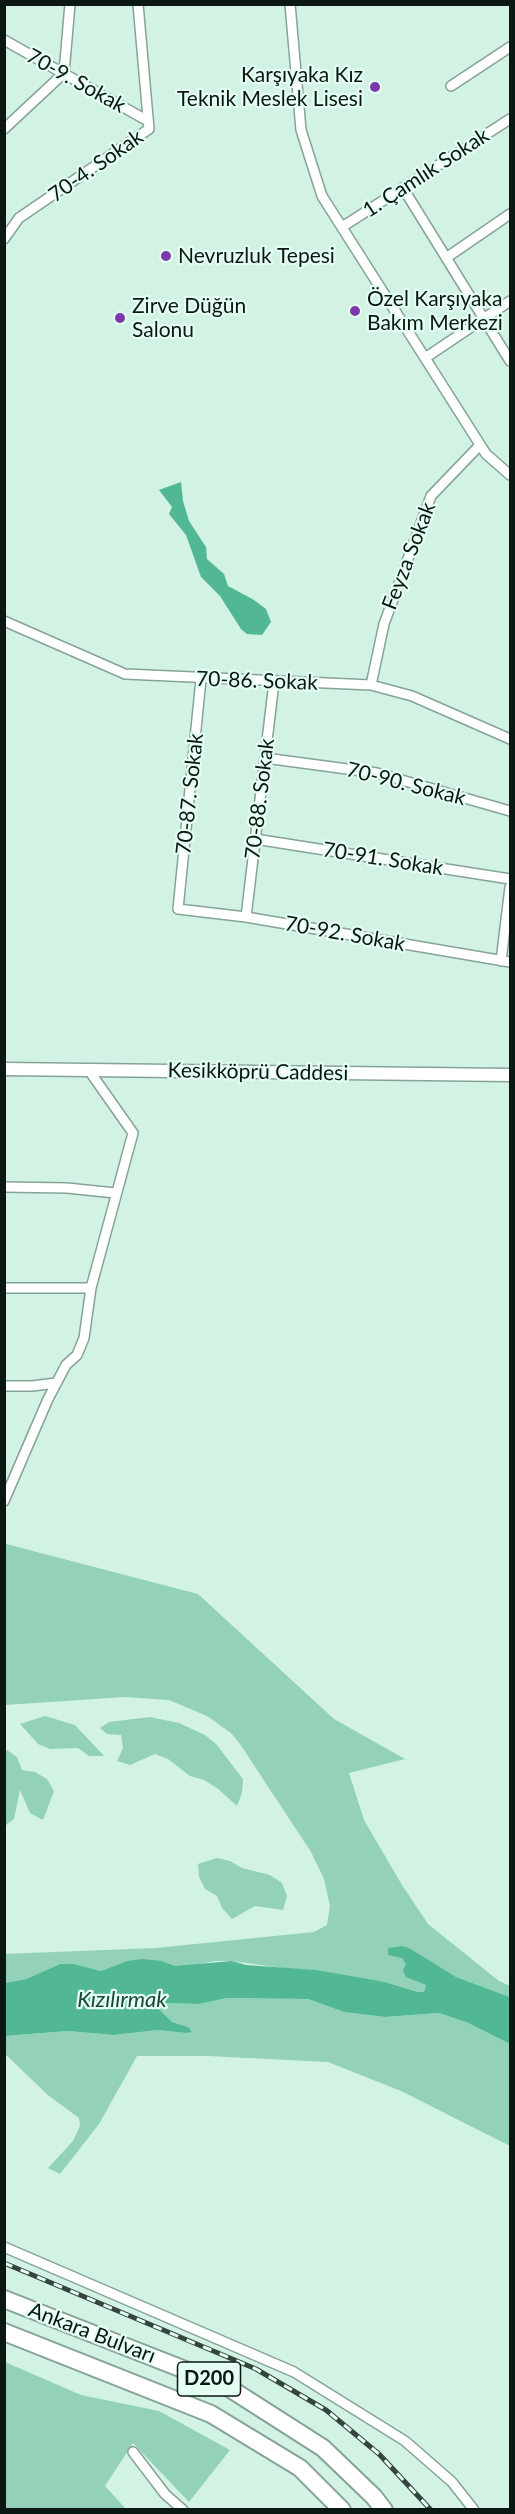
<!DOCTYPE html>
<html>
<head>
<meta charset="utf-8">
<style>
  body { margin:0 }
  #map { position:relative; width:515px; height:2514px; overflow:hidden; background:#d2f2e4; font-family:Lato,sans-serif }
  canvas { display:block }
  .frame { position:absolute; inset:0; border:6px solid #0b1712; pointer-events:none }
</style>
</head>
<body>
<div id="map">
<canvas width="515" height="2514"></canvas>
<div class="frame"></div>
</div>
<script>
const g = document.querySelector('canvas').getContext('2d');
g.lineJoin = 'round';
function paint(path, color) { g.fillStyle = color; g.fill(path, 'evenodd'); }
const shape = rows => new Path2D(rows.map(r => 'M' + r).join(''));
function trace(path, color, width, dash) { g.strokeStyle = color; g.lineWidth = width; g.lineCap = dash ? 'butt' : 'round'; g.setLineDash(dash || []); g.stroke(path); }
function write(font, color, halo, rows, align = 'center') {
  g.font = font + ' Lato,sans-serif'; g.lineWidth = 4.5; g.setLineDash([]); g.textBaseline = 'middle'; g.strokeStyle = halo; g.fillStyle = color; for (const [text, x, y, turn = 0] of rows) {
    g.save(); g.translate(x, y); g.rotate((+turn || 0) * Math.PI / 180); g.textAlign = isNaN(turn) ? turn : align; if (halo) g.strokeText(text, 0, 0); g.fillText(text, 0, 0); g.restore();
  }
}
paint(shape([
  [6,1544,198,1594,334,1719,405,1759,349,1773,364,1820,402,1885,428,1924,499,1981,510,1986,510,1997,456,1977,434,1965,402,1958,426,1985,424,1992,418,1992,385,1982,232,1961,216,1961,188,1966,175,1966,162,1961,127,1961,101,1971,74,1964,60,1964,26,1979,5,1983,4,1954,156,1948,314,1932,327,1925,330,1906,324,1879,311,1852,240,1744,231,1733,207,1716,169,1700,125,1697,5,1705],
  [45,1716,75,1725,104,1756,89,1756,78,1748,50,1749,38,1744,20,1724],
  [150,1717,179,1723,205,1735,216,1744,243,1779,242,1793,237,1806,217,1788,204,1780,190,1776,168,1759,155,1754,130,1765,117,1761,123,1748,121,1735,107,1734,100,1728,109,1722],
  [4,1748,17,1757,22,1770,35,1772,47,1779,54,1791,43,1820,30,1813,20,1790,14,1819,5,1826],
  [217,1858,230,1861,242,1868,270,1875,282,1883,287,1896,283,1910,255,1906,232,1919,222,1908,217,1896,205,1889,199,1877,198,1864],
  [227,1998,308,1999,344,2012,385,2017,439,2013,466,2022,510,2044,510,2146,401,2091,328,2062,208,2056,137,2056,99,2124,60,2174,48,2168,73,2141,80,2126,79,2118,49,2096,5,2054,5,2036,68,2031,114,2035,158,2030,186,2033,188,2027,172,2022,158,2008,164,2003,199,2004],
  [5,2362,81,2395,159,2411,230,2450,189,2502,133,2443,105,2486,126,2509,5,2509]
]), '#93d2b9');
paint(shape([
  [181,482,183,501,189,521,206,547,207,559,224,574,228,586,254,600,266,609,271,622,262,635,247,634,241,629,220,596,201,577,186,535,169,514,172,507,159,490],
  [402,1946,409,1948,456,1977,510,1997,510,2044,466,2022,439,2013,385,2017,344,2012,308,1999,227,1998,199,2004,164,2003,158,2008,172,2022,188,2027,192,2032,186,2033,158,2030,114,2035,68,2031,5,2036,5,1983,26,1979,60,1964,74,1964,101,1971,127,1961,142,1959,162,1961,175,1966,232,1961,246,1965,316,1970,385,1982,418,1992,424,1992,426,1985,406,1977,403,1970,406,1964,402,1958,388,1955,388,1948]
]), '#52b794');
const street = shape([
  [290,4,301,130,322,196,486,454,510,475],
  [4,40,148,121],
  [451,86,510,47],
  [4,129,64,73,70,4],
  [403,188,510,361],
  [342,227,510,119],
  [4,239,19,218,149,129,138,4],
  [446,258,510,214],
  [425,358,510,301],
  [4,621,125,674,371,685,412,696,510,739],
  [201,679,178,909,246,917,510,962],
  [371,685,384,624,431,496,480,445],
  [265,758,377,773,510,811],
  [255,839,510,879],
  [246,917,274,682],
  [501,961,510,887],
  [4,1187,67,1188,115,1193],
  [4,1288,91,1288],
  [4,1386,32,1386,56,1383],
  [4,1501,48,1399,66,1365,77,1355,84,1338,91,1288,133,1133,88,1069],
  [4,2247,294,2372,405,2441,452,2482,474,2510],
  [133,2452,165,2494,183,2510]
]);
const secondary = shape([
  [4,1069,510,1075]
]);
const highway = shape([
  [4,2299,226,2386,323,2448,374,2497,384,2510],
  [4,2332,211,2414,300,2468,342,2510]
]);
trace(street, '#85a396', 12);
trace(secondary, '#85a396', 15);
trace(highway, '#85a396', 20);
trace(street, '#fff', 9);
trace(secondary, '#fff', 12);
trace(highway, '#fff', 16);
const rail = shape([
  [4,2263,256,2369,326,2410,379,2454,431,2510]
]);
trace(rail, '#34443e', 5);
trace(rail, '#e4fef2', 3, [9]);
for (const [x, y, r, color] of [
  [375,87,6,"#7b39ad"],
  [166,256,6,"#7b39ad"],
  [355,311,6,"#7b39ad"],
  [120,318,6,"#7b39ad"]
]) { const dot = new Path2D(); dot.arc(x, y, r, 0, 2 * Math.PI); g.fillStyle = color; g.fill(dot); trace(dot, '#e4fef2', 2); }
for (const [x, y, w] of [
  [209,2379,63]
]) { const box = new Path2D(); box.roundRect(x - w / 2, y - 17, w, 34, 4.5); g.fillStyle = '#e4fef2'; g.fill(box); trace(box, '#0b1712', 1.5); }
write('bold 20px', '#0b1712', null, [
  ["D200",209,2379]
]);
write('21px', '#0b1712', '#e4fef2', [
  ["Karşıyaka Kız",363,75,"right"],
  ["Teknik Meslek Lisesi",363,99,"right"],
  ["Nevruzluk Tepesi",178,256],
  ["Özel Karşıyaka",367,299],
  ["Bakım Merkezi",367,323],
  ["Zirve Düğün",132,306],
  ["Salonu",132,330]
], 'left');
write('21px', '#0b1712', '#e4fef2', [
  ["70-9. Sokak",76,81,29],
  ["70-4. Sokak",96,166,-35],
  ["1. Çamlık Sokak",426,173,-33],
  ["Feyza Sokak",409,556,-69],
  ["70-86. Sokak",257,681,2],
  ["70-90. Sokak",406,784,14],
  ["70-87. Sokak",190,794,-84],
  ["70-88. Sokak",260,799,-83],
  ["70-91. Sokak",383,859,9],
  ["70-92. Sokak",345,934,10],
  ["Kesikköprü Caddesi",258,1072,1],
  ["Ankara Bulvarı",92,2333,21]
]);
write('italic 22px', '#1c4738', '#e4fef2', [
  ["Kızılırmak",122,2000]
]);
</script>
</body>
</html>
